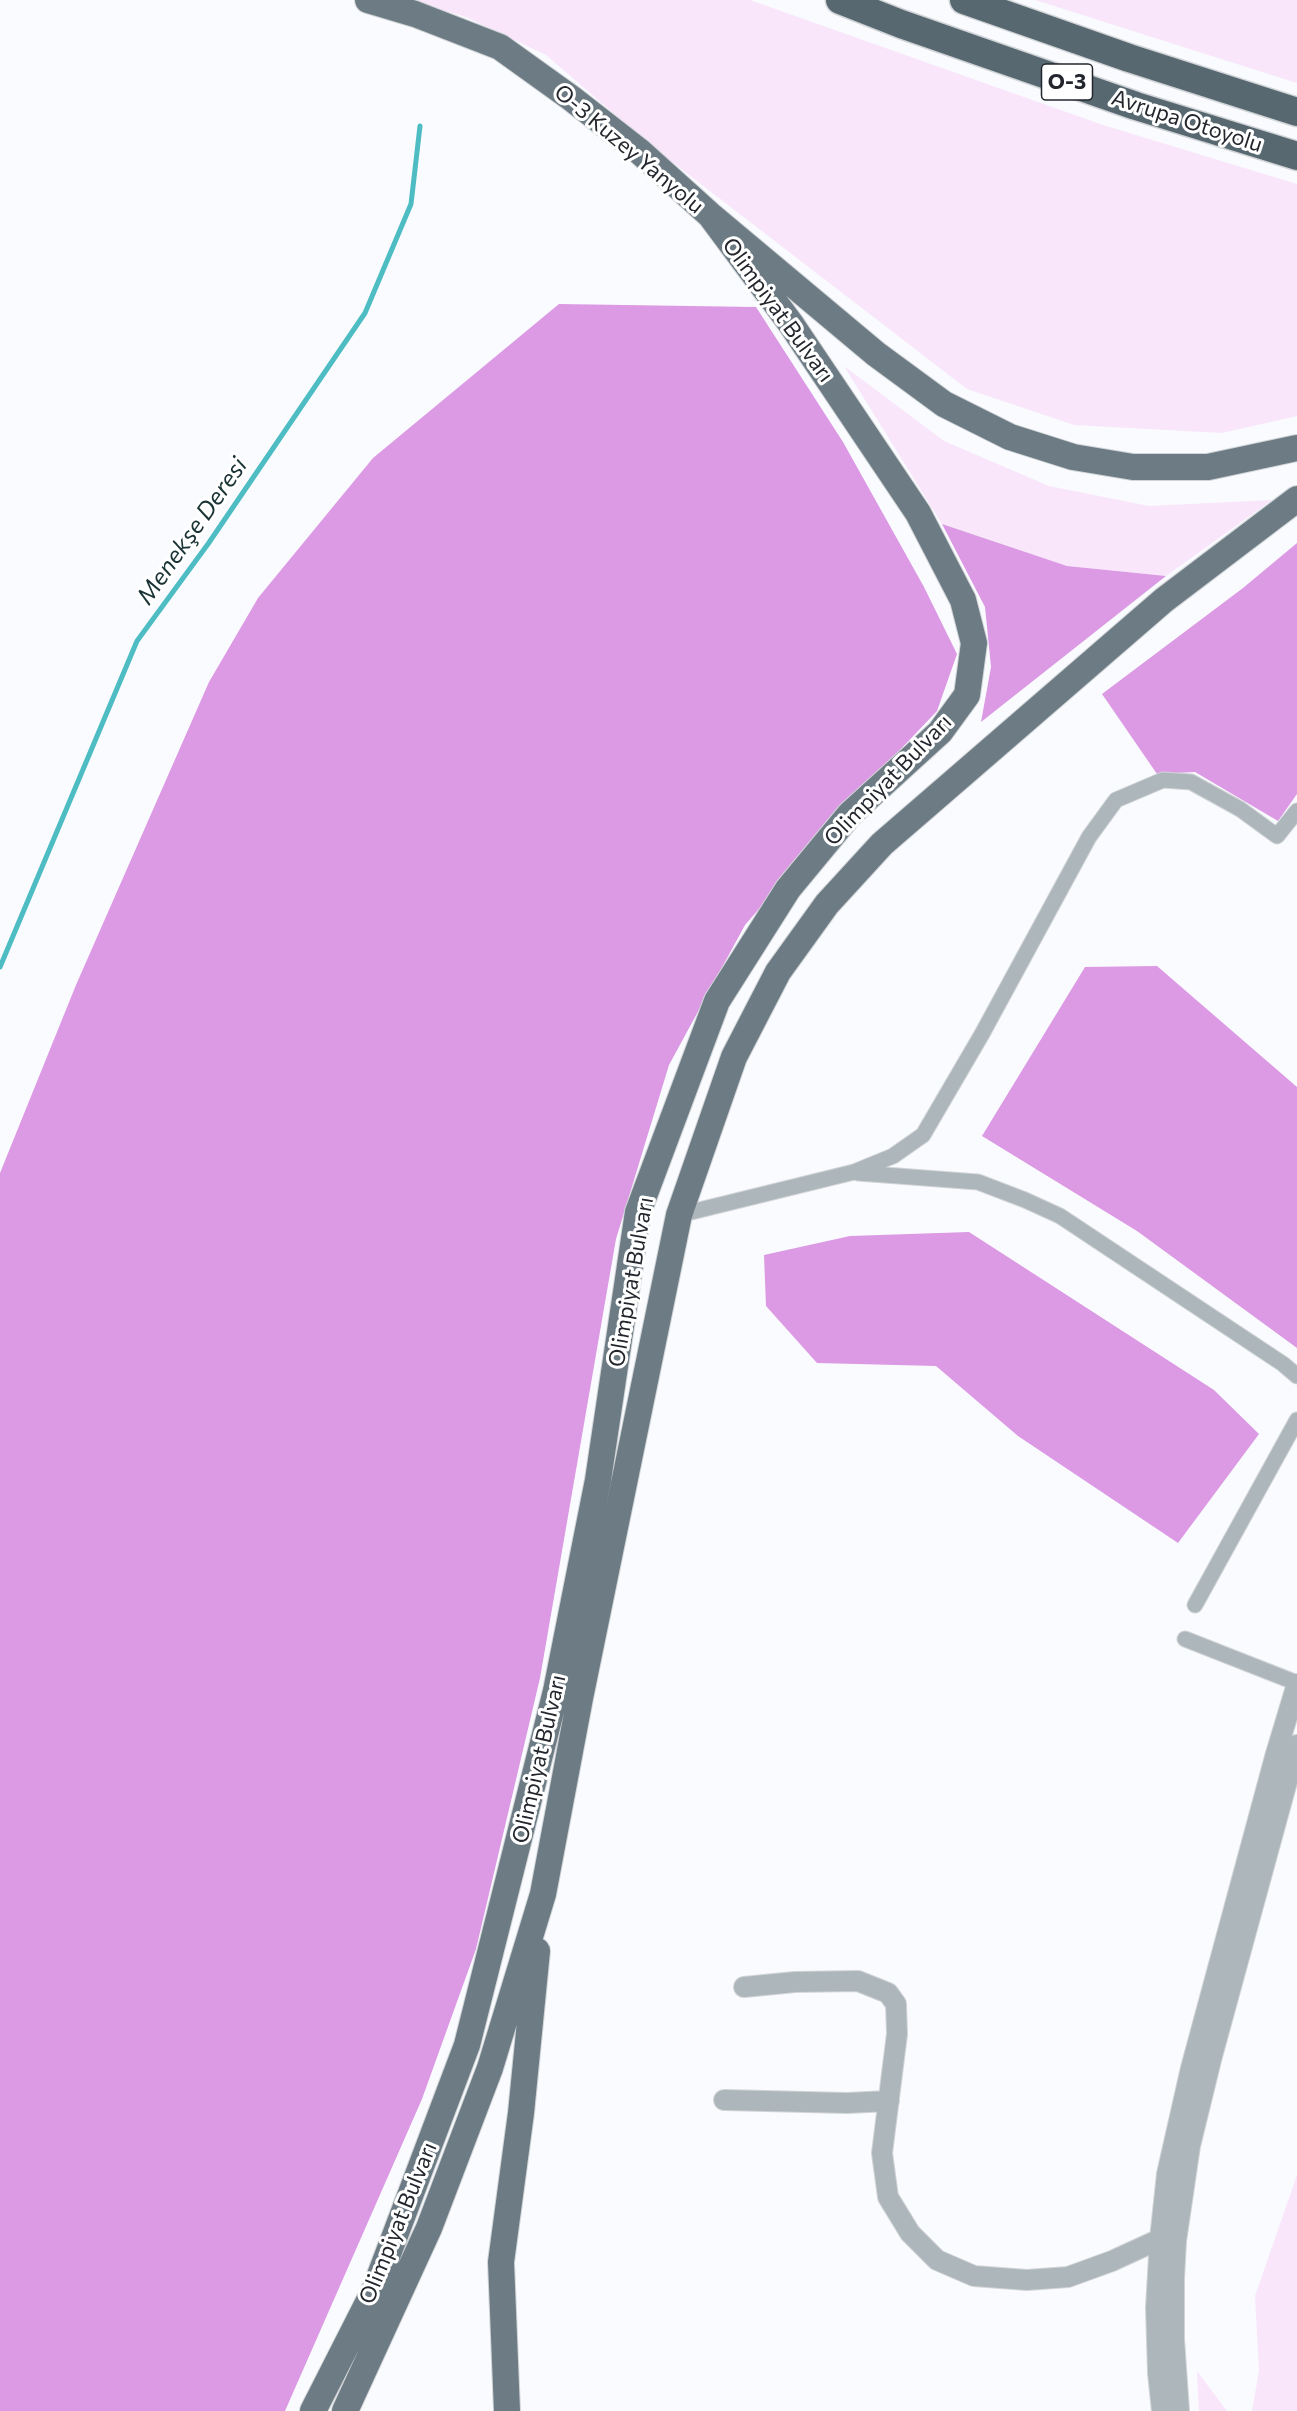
<!DOCTYPE html>
<html>
<head>
<meta charset="utf-8">
<style>
  body { margin:0 }
  canvas { display:block; background:#f9fbfe }
</style>
</head>
<body>
<canvas width="1297" height="2411"></canvas>
<script>
const g = document.querySelector('canvas').getContext('2d');
g.lineJoin = 'round';
function paint(path, color) { g.fillStyle = color; g.fill(path, 'evenodd'); }
const shape = rows => new Path2D(rows.map(r => 'M' + r).join(''));
function trace(path, color, width, dash) { g.strokeStyle = color; g.lineWidth = width; g.lineCap = dash ? 'butt' : 'round'; g.setLineDash(dash || []); g.stroke(path); }
function write(font, color, halo, rows, align = 'center') {
  g.font = font + ' Commissioner,sans-serif'; g.lineWidth = 6; g.setLineDash([]); g.textBaseline = 'middle'; g.strokeStyle = halo; g.fillStyle = color; for (const [text, x, y, turn = 0] of rows) {
    g.save(); g.translate(x, y); g.rotate((+turn || 0) * Math.PI / 180); g.textAlign = isNaN(turn) ? turn : align; if (halo) g.strokeText(text, 0, 0); g.fillText(text, 0, 0); g.restore();
  }
}
paint(shape([
  [411,0,750,0,1103,125,1297,184,1297,416,1222,433,1074,425,967,389,654,148,546,55,466,17],
  [1035,0,1297,0,1297,83],
  [844,366,944,441,1049,486,1149,506,1272,500,1166,576,1067,566,942,524],
  [1297,2175,1297,2411,1252,2411,1259,2371,1255,2296],
  [1197,2371,1227,2411,1228,2411,1199,2411]
]), '#f9e6fb');
paint(shape([
  [559,304,756,307,843,442,924,587,957,654,937,711,878,773,745,925,669,1065,616,1239,540,1678,476,1949,422,2099,285,2411,0,2411,0,1173,76,985,209,682,258,598,373,458],
  [942,524,1067,566,1166,576,981,722,991,667,985,607],
  [1297,543,1297,794,1278,821,1195,772,1157,774,1102,694,1243,588],
  [1157,966,1297,1087,1297,1348,1137,1231,982,1136,1085,967],
  [969,1232,1214,1390,1259,1434,1178,1543,1018,1436,936,1366,817,1363,766,1306,764,1255,850,1236]
]), '#dc99e4');
trace(shape([
  [0,967,137,641,208,544,365,313,411,204,420,126]
]), '#4dbcc3', 5);
const minor = shape([
  [858,1173,978,1182,1025,1200,1060,1216,1283,1364,1297,1376],
  [679,1215,854,1172,893,1156,923,1135,982,1034,1089,837,1116,800,1163,780,1191,782,1240,809,1277,836,1297,811],
  [1195,1605,1297,1420],
  [1185,1639,1297,1683]
]);
const tertiary = shape([
  [744,1987,795,1982,858,1981,888,1993,896,2004,897,2034,882,2153,888,2197,910,2233,937,2260,974,2276,1027,2280,1068,2277,1112,2261,1160,2239],
  [724,2100,847,2103,889,2101],
  [1162,2411,1158,2373,1156,2308,1160,2239,1167,2174,1191,2068,1275,1757,1297,1684],
  [1179,2411,1174,2339,1174,2279,1176,2241,1190,2146,1212,2056,1297,1745]
]);
const primary = shape([
  [368,0,415,14,500,47,571,98,639,151,710,215,876,354,944,404,1010,437,1073,457,1133,467,1208,467,1297,448],
  [313,2411,374,2291,467,2045,556,1691,598,1480,638,1212,717,1001,788,889,850,814,940,732,967,695,974,643,963,600,918,513,791,324,710,215],
  [345,2411,429,2228,490,2068,543,1894,580,1698,679,1215,734,1057,778,972,827,904,882,844,1164,600,1297,499],
  [507,2411,501,2262,521,2113,537,1951]
]);
const motorway = shape([
  [840,0,901,24,1136,106,1297,156],
  [964,0,1129,58,1297,112]
]);
trace(minor, '#d2d5d8', 17);
trace(tertiary, '#d2d5d8', 22);
trace(primary, '#d2d5d8', 28);
trace(motorway, '#d2d5d8', 31);
trace(minor, '#adb6ba', 15);
trace(tertiary, '#adb6ba', 20);
trace(primary, '#6d7c84', 26);
trace(motorway, '#576871', 28);
for (const [x, y, w] of [
  [1067,82,51]
]) { const box = new Path2D(); box.roundRect(x - w / 2, y - 18, w, 36, 4.5); g.fillStyle = '#fff'; g.fill(box); trace(box, '#23272d', 1.5); }
write('bold 21px', '#23272d', null, [
  ["O-3",1067,82]
]);
write('22px', '#23272d', '#fff', [
  ["Avrupa Otoyolu",1187,121,18],
  ["O-3 Kuzey Yanyolu",629,149,40],
  ["Olimpiyat Bulvarı",778,310,54],
  ["Olimpiyat Bulvarı",888,780,-46],
  ["Olimpiyat Bulvarı",631,1282,-80],
  ["Olimpiyat Bulvarı",539,1759,-77],
  ["Olimpiyat Bulvarı",398,2223,-68]
]);
write('italic 24px', '#1a3335', '#fff', [
  ["Menekşe Deresi",192,531,-55]
]);
</script>
</body>
</html>
